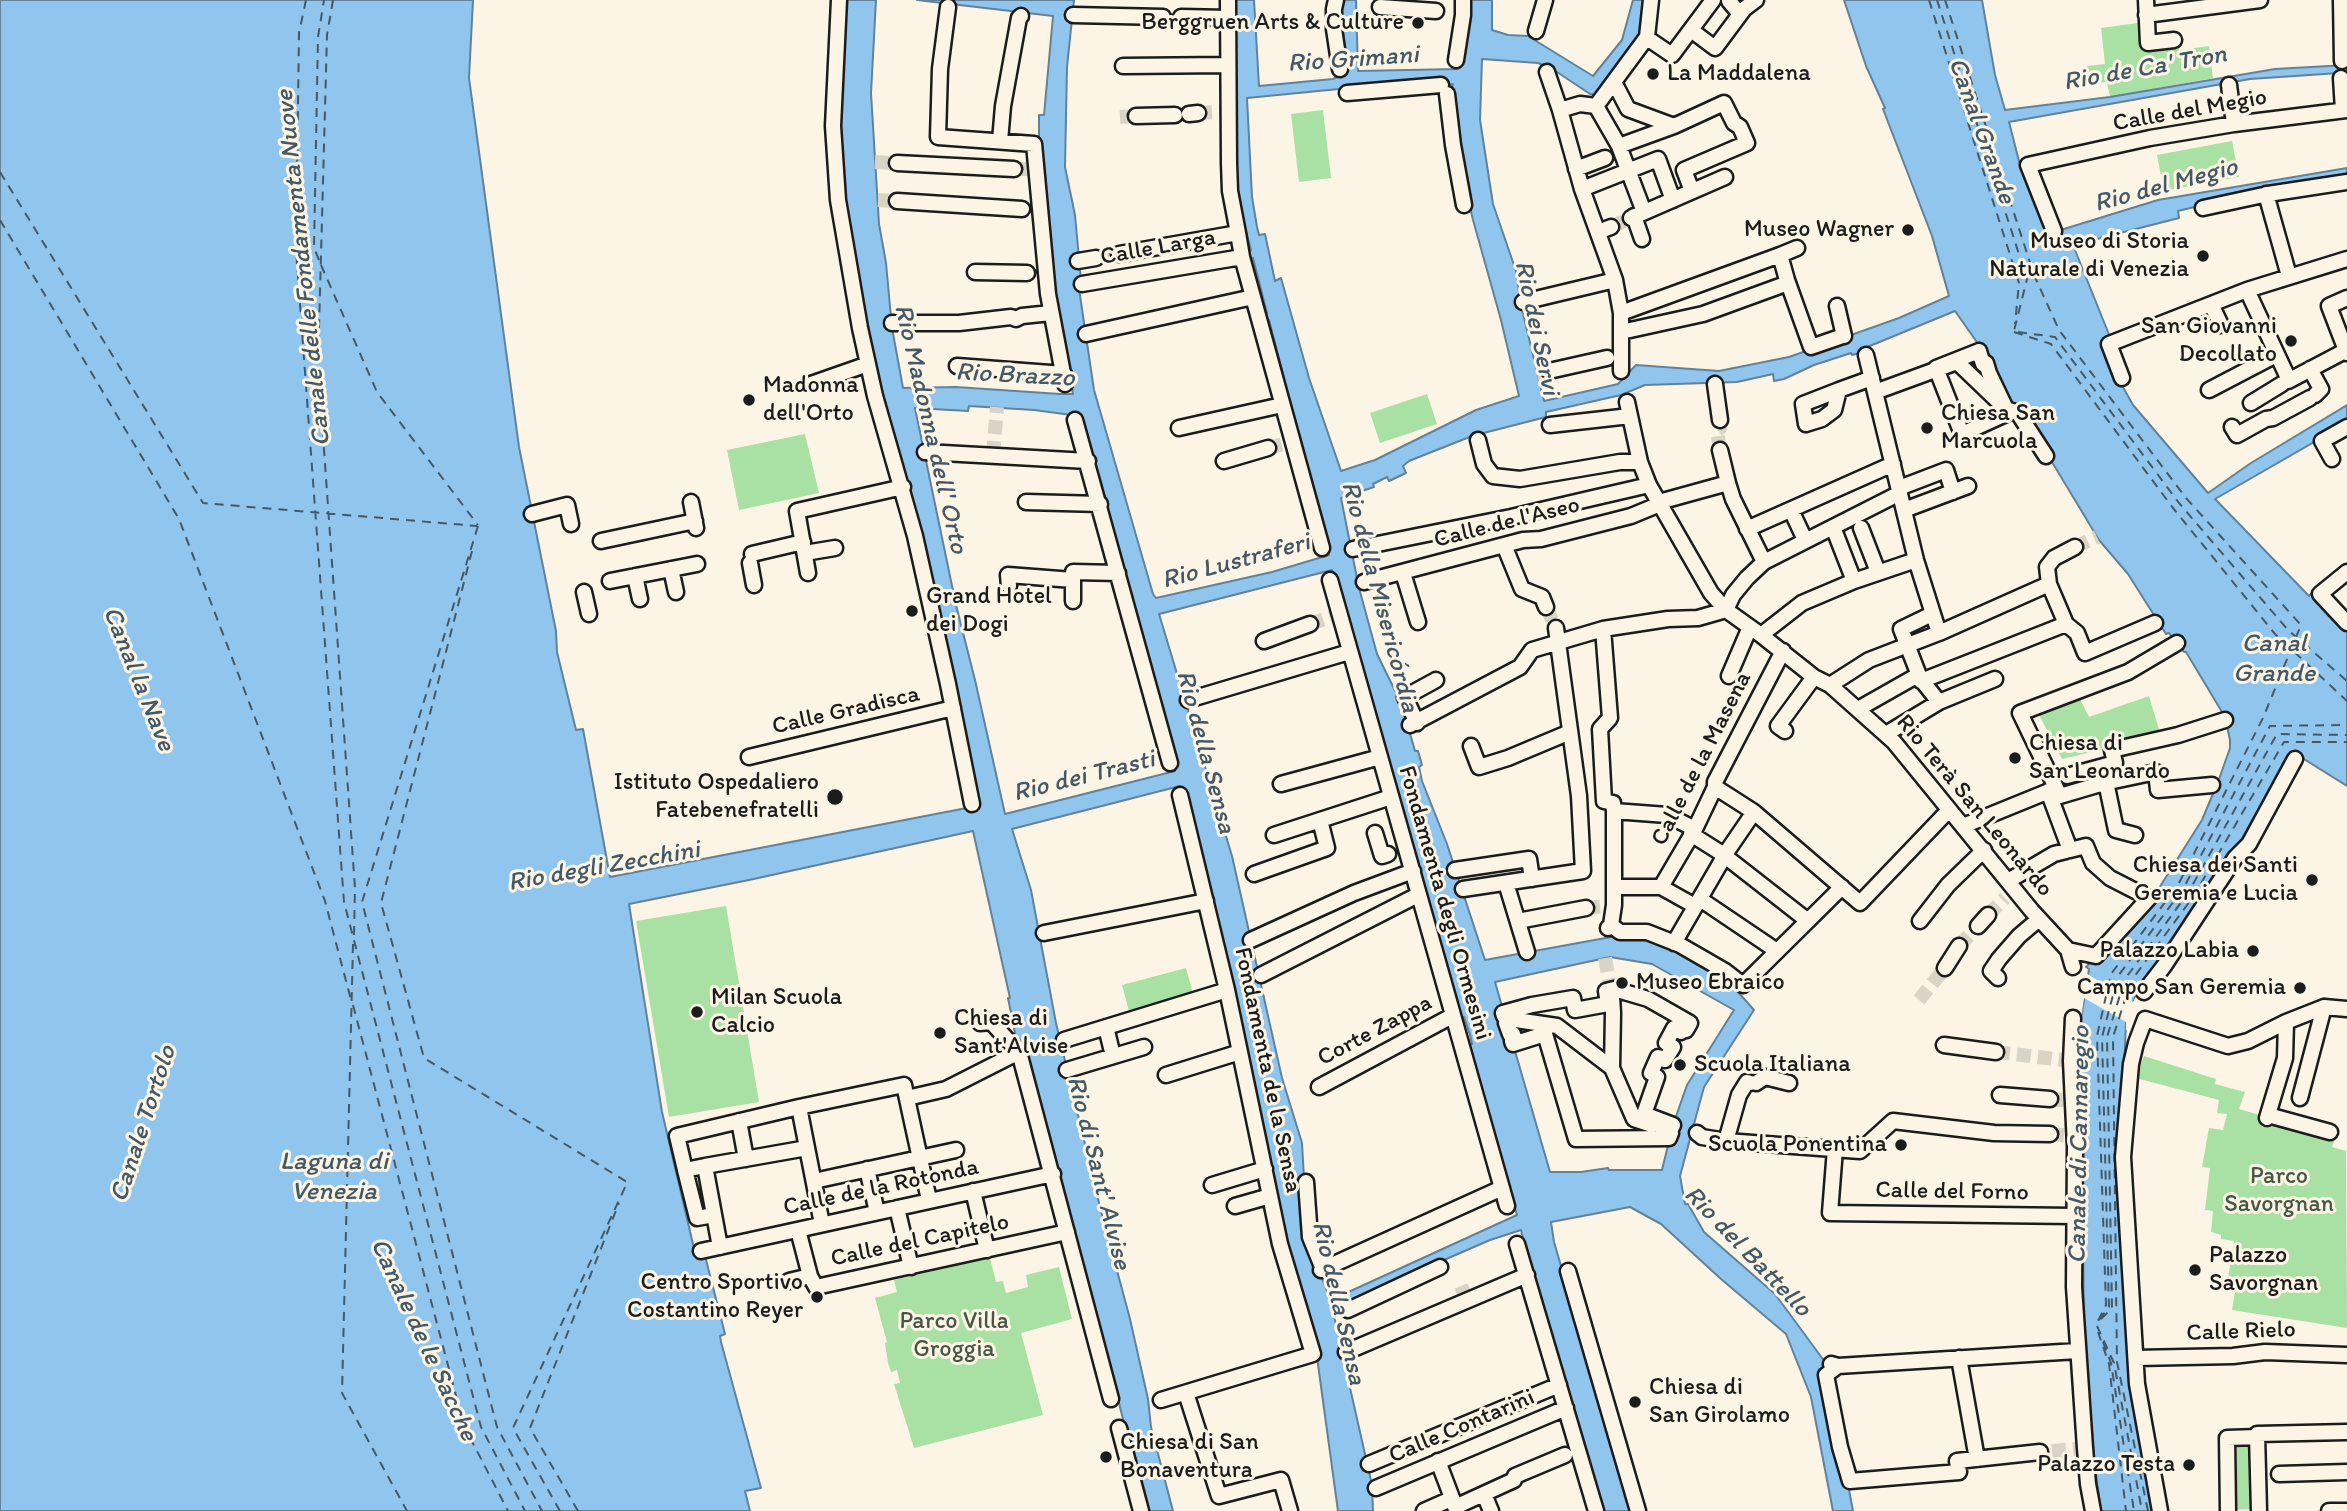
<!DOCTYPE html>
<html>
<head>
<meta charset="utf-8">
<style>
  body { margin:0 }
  canvas { display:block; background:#fcf5e5 }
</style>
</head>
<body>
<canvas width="2347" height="1511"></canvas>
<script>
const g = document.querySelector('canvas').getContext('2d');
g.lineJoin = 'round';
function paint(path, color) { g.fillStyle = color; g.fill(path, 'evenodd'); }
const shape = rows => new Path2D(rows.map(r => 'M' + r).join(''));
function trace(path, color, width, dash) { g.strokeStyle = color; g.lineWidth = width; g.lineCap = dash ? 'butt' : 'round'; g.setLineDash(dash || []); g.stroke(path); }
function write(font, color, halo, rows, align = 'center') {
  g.font = font + ' Itim,sans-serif'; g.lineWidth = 6; g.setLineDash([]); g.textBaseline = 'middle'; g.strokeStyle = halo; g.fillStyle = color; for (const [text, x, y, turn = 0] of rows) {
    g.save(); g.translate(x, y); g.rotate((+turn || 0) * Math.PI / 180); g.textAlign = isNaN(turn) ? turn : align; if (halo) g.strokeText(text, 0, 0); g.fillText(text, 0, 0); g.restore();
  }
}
paint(shape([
  [2145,22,2147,50,2178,42,2179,50,2209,46,2213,78,2110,97,2107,82,2089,84,2087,66,2105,64,2101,28],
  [1323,110,1331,178,1299,182,1291,114],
  [2232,141,2239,177,2164,191,2157,155],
  [1427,394,1437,424,1380,443,1370,413],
  [805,434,819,493,739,510,727,450],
  [2078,695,2089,717,2149,696,2161,736,2062,759,2037,711],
  [726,906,759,1102,669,1117,636,921],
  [1186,968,1194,997,1130,1015,1122,985],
  [2144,1056,2216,1079,2215,1084,2245,1092,2239,1109,2336,1137,2332,1147,2346,1151,2347,1328,2232,1310,2236,1285,2227,1284,2234,1241,2221,1239,2221,1235,2211,1232,2213,1211,2205,1210,2210,1168,2202,1167,2209,1128,2223,1130,2227,1114,2217,1113,2219,1100,2136,1078],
  [990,1258,996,1282,1003,1281,1006,1293,1028,1287,1026,1275,1059,1267,1072,1319,1021,1333,1043,1415,914,1448,894,1384,900,1383,897,1370,891,1372,888,1363,885,1343,887,1342,875,1298,897,1292,894,1280],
  [2230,1441,2254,1441,2256,1509,2232,1510]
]), '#a9e1a5');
const water = shape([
  [0,0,473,0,469,78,519,447,556,631,557,652,576,730,583,729,610,877,977,806,934,593,908,483,865,331,846,219,841,136,841,73,846,0,876,0,871,93,879,224,886,263,892,328,903,388,956,387,1060,394,1073,394,1054,283,1039,149,1039,115,1044,115,1053,16,917,0,1074,0,1067,67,1065,167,1075,215,1081,280,1079,289,1094,390,1153,594,1156,598,1272,572,1329,555,1286,387,1284,387,1281,379,1284,378,1269,320,1267,320,1265,314,1267,313,1253,258,1250,259,1249,252,1251,250,1235,188,1233,0,1254,0,1259,86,1333,79,1346,72,1341,0,1356,0,1358,71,1457,69,1466,0,1492,0,1492,30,1508,35,1528,36,1593,76,1622,40,1633,0,1648,0,1642,34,1597,95,1590,94,1551,68,1538,63,1482,59,1480,120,1493,204,1516,271,1521,305,1544,401,1618,384,1636,365,1719,371,1789,357,1899,318,1949,296,1932,236,1883,109,1885,108,1866,66,1844,0,1982,0,1995,75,2005,110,2110,97,2275,69,2347,65,2347,71,2339,73,2250,79,2009,122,2020,165,2051,233,2158,200,2347,168,2347,177,2215,202,2178,211,2179,218,2073,245,2110,337,2103,340,2119,380,2133,405,2208,493,2251,463,2347,405,2347,423,2215,499,2309,596,2314,591,2347,628,2347,786,2291,751,2238,846,2161,964,2136,994,2126,1023,2120,1157,2129,1384,2155,1511,2101,1511,2096,1475,2094,1474,2093,1467,2095,1467,2084,1343,2081,1019,2089,969,2086,967,2154,896,2202,820,2218,782,2230,748,2230,740,2225,717,2186,652,2184,652,2169,633,2166,634,2128,574,2099,540,2052,462,2035,429,2004,402,1981,348,1955,311,1877,343,1860,350,1860,353,1852,355,1851,353,1814,365,1784,379,1774,381,1773,374,1737,382,1645,385,1621,395,1546,412,1546,417,1472,436,1409,461,1403,466,1406,473,1389,481,1387,477,1373,484,1374,487,1341,498,1359,588,1377,654,1407,715,1405,716,1415,751,1418,751,1422,765,1419,767,1422,781,1447,844,1485,960,1611,937,1646,935,1723,975,1754,1010,1704,1087,1680,1176,1685,1204,1688,1204,1704,1232,1775,1294,1825,1362,1853,1511,1833,1511,1811,1397,1786,1334,1721,1279,1661,1224,1630,1207,1551,1222,1554,1242,1633,1511,1602,1511,1534,1285,1521,1230,1490,1240,1444,1260,1333,1313,1343,1350,1348,1379,1372,1485,1373,1511,1338,1511,1317,1357,1283,1233,1180,786,1012,829,1031,890,1056,1023,1100,1207,1130,1319,1148,1399,1151,1427,1173,1511,1146,1511,1105,1347,1039,1104,1019,1038,1016,1038,1008,998,1010,998,973,831,749,880,629,904,662,1112,696,1257,705,1256,725,1334,720,1336,721,1342,761,1488,745,1491,750,1511,0,1511,0,0],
  [1453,84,1451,91,1460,164,1473,220,1501,320,1519,396,1476,410,1375,460,1341,471,1309,378,1281,278,1275,281,1265,234,1259,235,1257,227,1252,197,1247,98,1339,89,1453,84],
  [969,406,1034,410,1079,416,1175,771,1005,814,975,680,956,605,915,408,968,411,969,406],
  [1332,570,1458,1019,1464,1017,1470,1035,1472,1044,1466,1045,1517,1215,1331,1300,1320,1274,1304,1178,1302,1143,1282,1078,1232,856,1159,614,1332,570],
  [1610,957,1652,964,1734,1010,1687,1085,1673,1125,1662,1170,1609,1170,1608,1168,1581,1172,1550,1172,1495,982,1610,957]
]);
paint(water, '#90c6ee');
trace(water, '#62829a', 2);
paint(shape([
  [2084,972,2133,1002,2140,990,2129,1030,2126,1030,2126,1022,2084,998,2081,1019,2078,1018]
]), '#fcf5e5');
trace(shape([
  [306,0,299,33,296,250,344,902,481,1427,525,1511],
  [333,0,327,35,318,365,355,888,354,935],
  [1929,0,2019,283,2015,324],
  [1937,0,2027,279,2014,331],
  [1945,0,2034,275,2059,330,2186,498,2301,625,2263,718,2178,885,2111,974,2097,1036,2106,1305,2096,1325],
  [0,172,203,503,477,526],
  [0,220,179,519,325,901,351,1000],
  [319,260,314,248,318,37,324,0],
  [321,265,377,392,478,525],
  [2014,332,2051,344,2173,508,2275,634,2347,701],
  [2018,332,2055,337,2179,503,2288,630,2347,681],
  [478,526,362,902,497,1427,542,1511],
  [472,551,381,903,424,1058,627,1182],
  [353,944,342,1393,407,1511],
  [353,1005,464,1426,508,1511],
  [2101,1319,2112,1308,2107,1037,2125,979,2188,893,2277,734,2347,735],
  [2099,1320,2109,1307,2102,1037,2118,976,2183,889,2270,726,2347,725],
  [2097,1326,2114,1363,2142,1511],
  [2098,1332,2109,1364,2126,1511],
  [2103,1342,2111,1363,2134,1511],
  [560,1511,513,1428,627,1183],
  [578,1511,530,1428,619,1203],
  [2148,1511,2117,1362,2113,1037,2131,981,2193,897,2284,742,2347,742]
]), '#455866', 2, [9, 7]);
trace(shape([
  [1198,113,1220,112],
  [1120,117,1136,116],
  [875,162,897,163],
  [1014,169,1032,169],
  [878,200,897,201],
  [1611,227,1631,218],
  [1096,258,1119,254],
  [1537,374,1549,371],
  [1268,448,1283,444],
  [1720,450,1717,430,1720,428,1720,420],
  [993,455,997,407],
  [2075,547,2097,537],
  [1546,607,1556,628],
  [1310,624,1334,616],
  [1586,908,1606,906],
  [1988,915,2005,898],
  [1959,946,1978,926],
  [1605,958,1612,997,1607,997],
  [1919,1000,1945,968],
  [1996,1052,2071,1061],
  [2050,1099,2073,1101],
  [2050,1134,2074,1136],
  [1461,1286,1466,1298],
  [2052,1451,2085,1448]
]), '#dad4c7', 14, [14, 7]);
const street = shape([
  [839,0,833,126,838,200,860,328,875,396,915,536,948,684,972,804],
  [1228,0,1229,163,1230,191,1238,233,1242,257,1322,548],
  [1336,0,1334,9,1334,29,1340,69],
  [2146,0,2148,43,2174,40],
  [2341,0,2342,61],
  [1729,1,1740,14],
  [948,7,940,69,938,137,1034,144,1048,294,1065,384],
  [1380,7,1436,11],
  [1073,15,1163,17],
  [2146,15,2260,0],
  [1181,17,1228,18],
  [1691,30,1715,48,1744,9,1756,0],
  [1536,31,1545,0],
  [1647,38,1672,55,1713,0],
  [1456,60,1463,15,1463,0],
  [1123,66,1228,65],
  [1547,72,1560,110,1582,189,1615,280,1621,313,1621,371],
  [2341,78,2343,110],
  [1614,82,1628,109,1674,126],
  [2229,85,2234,124],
  [1347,93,1441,85],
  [1447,94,1453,145,1464,205],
  [1596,106,1647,37,1651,0],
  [1560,110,1580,104,1596,106,1619,146,1644,212],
  [1189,114,1198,113],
  [1136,116,1175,115],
  [1000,141,1003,106,1019,18,1021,16],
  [1619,146,1674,126,1724,103,1734,123,1740,127,1747,143,1684,170,1692,191],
  [897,163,1014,169],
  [1576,169,1605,158],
  [1582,189,1658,159,1673,200],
  [2266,194,2289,276],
  [897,201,1022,209],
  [2203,208,2268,194,2347,182],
  [1634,216,1642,239],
  [1631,218,1725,177],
  [2054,231,2028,165,2150,138,2234,124,2347,110],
  [1598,232,1611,227],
  [1797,248,1780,255,1787,280,1811,347,1840,337],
  [1119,254,1238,233],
  [1078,261,1096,258],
  [975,272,1027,273],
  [1082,284,1242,257],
  [2247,290,2289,380],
  [2347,298,2329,306,2347,353],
  [1523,302,1615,280],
  [2211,304,2221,325],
  [1837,306,1844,336],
  [1621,313,1780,255],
  [892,323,959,323,1011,317,1016,319,1022,316,1051,313],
  [1621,332,1703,314,1788,283],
  [1086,334,1253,297],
  [1979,351,1983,364,1986,363,1989,373,2008,413,1962,434,1936,368,1979,351],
  [1866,355,1916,560,1939,633],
  [957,366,1064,374],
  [2310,369,2321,389,2315,395],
  [1549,371,1607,358],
  [2122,378,2109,344,2247,290,2347,259],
  [2288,381,2345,351],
  [811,384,868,364],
  [1715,384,1720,420],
  [1839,390,1803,404,1806,424,1822,419,1834,410,1839,390,1872,378],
  [2209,390,2276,355],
  [1875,392,1957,362,2006,409,2018,413,2046,456],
  [1627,402,1640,462,1649,485,1711,593,1726,610,1761,635,1814,677,1830,685,1894,742,2032,911,2068,950,2073,967],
  [2251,403,2282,384],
  [1075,420,1170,763],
  [1550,425,1630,416],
  [2232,427,2237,435,2266,419,2273,418,2310,398],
  [1179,428,1282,405],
  [1478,440,1484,464,1493,476,1520,479,1620,462,1640,462],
  [925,452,1088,461],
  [2332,459,2322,441,2347,427],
  [1224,461,1268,448],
  [1728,483,1733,499,1764,562],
  [1899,488,1946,470,1953,492],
  [691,502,696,528],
  [1026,502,1100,504],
  [1659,502,1728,483,1720,450],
  [1791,510,1805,540],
  [1904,510,1968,486],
  [532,514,567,505,571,524],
  [1833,527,1854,581],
  [1861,528,1878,572],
  [1747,529,1893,464],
  [601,541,695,521],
  [1504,545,1522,589,1542,597,1546,607],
  [2075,547,2054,558,2047,567,2049,584,2066,624,2077,633,2085,653,2155,623],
  [1353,549,1511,517,1649,485],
  [805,553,835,548],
  [752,554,803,542],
  [750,563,754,585],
  [671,569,676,592],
  [2347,572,2320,594,2347,623],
  [808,573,797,511,903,487],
  [1403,573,1418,622],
  [635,576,640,599],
  [1330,580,1507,1206],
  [610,581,697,564],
  [1364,582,1523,540,1541,539,1631,516,1660,504],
  [1009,586,1008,575,1073,580],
  [584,592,589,614],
  [1073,601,1073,572,1118,573],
  [1726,610,1733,595,1747,578,1764,562,1900,493],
  [1932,614,1901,629,1920,678,1939,702],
  [1603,629,1610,718,1600,729,1604,801,1613,803,1614,811,1614,905,1611,925,1608,928],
  [1761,635,1802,603,1854,581,1916,560],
  [1264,641,1310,624],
  [2177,643,2128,672,2020,713,2060,796,2104,783,2156,772,2158,790,2212,785],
  [1729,676,1750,627],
  [1921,681,2066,624],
  [1830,685,1869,660,1939,633,2049,584],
  [1188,700,1349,652],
  [1858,709,1918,675],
  [1417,723,1405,697,1436,680],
  [1410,725,1520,667,1532,650,1603,629,1668,619,1698,618,1726,610],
  [1785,731,1778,726,1814,677],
  [1886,734,1939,702,1995,679],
  [1471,746,1479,767,1508,758,1570,732],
  [749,757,953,708],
  [2067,776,2115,763,2112,750,2178,735,2225,720],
  [2106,782,2116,830,2135,835],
  [1281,784,1380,757],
  [1715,787,1754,812,1860,903,1949,810],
  [2048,791,2070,850,2086,846,2093,863,2110,878,2149,898,2096,956,2068,950],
  [1614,811,1667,815,1695,829],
  [1963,826,2054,789],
  [1375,833,1382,856,1388,854],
  [1691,834,1721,853,1808,921],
  [1274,835,1391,797],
  [1455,870,1529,859,1532,879],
  [1254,874,1327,848,1320,820],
  [2008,881,2054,854,2066,851],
  [1506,883,1527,952],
  [1614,887,1661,887,1695,906],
  [1661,887,1695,829,1715,787,1715,782,1783,651],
  [1463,889,1583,871,1579,796,1556,628],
  [1700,899,1777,951],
  [1518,921,1586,908],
  [1920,921,1948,885,1984,850],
  [1611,925,1620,932,1647,932,1680,945,1725,971,1743,985,1842,887],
  [1978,926,1988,915],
  [1044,933,1206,901],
  [1251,940,1354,893,1413,871],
  [1674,943,1728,850,1754,812],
  [1945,968,1959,946],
  [1261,975,1412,898,1419,896],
  [1998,978,1991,971,1999,959,2019,936,2039,919],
  [1614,989,1648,999,1690,1023,1686,1030,1683,1028,1681,1032,1674,1028,1666,1043,1673,1047,1665,1060,1658,1057,1651,1073,1657,1077,1644,1114,1673,1125,1672,1127,1664,1126,1664,1129,1663,1132,1671,1133,1669,1138,1576,1139,1545,1034,1513,1044,1512,1041,1515,1040,1513,1034,1510,1034,1506,1023,1510,1022,1508,1015,1504,1016,1503,1013,1532,1005,1573,998,1575,1010,1608,1004,1606,991,1614,989],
  [2144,992,2164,966,2235,858,2249,844,2295,759],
  [2073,1018,2071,1061,2075,1147,2074,1287,2085,1448,2088,1484,2093,1511],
  [1509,1019,1557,1026,1612,1068,1634,1119,1652,1125],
  [980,1023,991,1022,1019,1052,1111,1399],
  [1106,1027,1113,1056],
  [1064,1040,1227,990],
  [1944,1045,1996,1052],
  [1612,1068,1613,1013,1612,997],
  [1067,1070,1144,1047],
  [1166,1075,1240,1052],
  [1756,1083,1765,1077,1789,1083],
  [1319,1087,1452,1016],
  [2000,1095,2050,1099],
  [907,1098,946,1089,1019,1052],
  [2300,1098,2324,1007],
  [799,1107,822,1224],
  [2268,1115,2330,1132],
  [2267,1118,2285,1058,2286,1022],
  [739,1121,746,1159],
  [1697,1133,1702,1137,1726,1141,1860,1151,1893,1121,1994,1133,2050,1134],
  [1726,1141,1739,1095,1747,1082,1750,1083],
  [1835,1149,1830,1213,2074,1216],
  [705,1166,807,1148],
  [867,1169,877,1212],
  [685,1170,697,1218,714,1215],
  [814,1181,956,1150],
  [1306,1182,1310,1237,1323,1269],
  [1212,1185,1265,1169],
  [973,1191,987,1250],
  [1235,1206,1270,1196],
  [897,1208,911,1267],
  [798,1230,810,1276],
  [1517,1244,1596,1511],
  [720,1247,705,1166,685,1170,677,1136,799,1107,904,1085,929,1200],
  [701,1251,1053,1174],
  [1321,1270,1502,1188],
  [1568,1271,1638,1511],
  [789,1281,810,1276,816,1287,1067,1232],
  [1348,1310,1440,1267],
  [1346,1352,1527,1275],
  [1959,1358,1977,1459],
  [2136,1358,2233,1356,2265,1352,2347,1355],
  [1831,1364,1838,1366,2077,1351],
  [1838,1366,1826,1375,1840,1447,1850,1481,1959,1472,1957,1461,2040,1452],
  [1186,1393,1219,1496,1281,1480,1290,1511],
  [1161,1400,1313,1354,1280,1244,1227,990,1180,795],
  [1119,1428,1141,1511],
  [1438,1461,1457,1511],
  [1369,1464,1559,1385],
  [2279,1474,2347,1472],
  [1376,1488,1566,1408],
  [1484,1494,1491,1511],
  [1455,1507,1514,1480,1515,1476,1565,1455],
  [1424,1511,1451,1499],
  [2160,1511,2137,1384,2123,1157,2131,1064,2136,1043,2145,1019,2228,1046,2248,1041,2286,1022,2324,1007,2347,1009],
  [2228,1511,2227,1438,2258,1437],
  [2259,1511,2257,1434,2347,1432],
  [2329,1511,2347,1511]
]);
trace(street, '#1c1c1c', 19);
trace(street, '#fcf5e5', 14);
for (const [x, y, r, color] of [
  [1418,23,7,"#1c1c1c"],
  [1653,74,7,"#1c1c1c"],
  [1908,230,7,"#1c1c1c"],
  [2203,256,7,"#1c1c1c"],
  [2291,341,7,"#1c1c1c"],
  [749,400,7,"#1c1c1c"],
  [1927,428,7,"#1c1c1c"],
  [912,611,7,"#1c1c1c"],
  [2015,758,7,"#1c1c1c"],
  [835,797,9,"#1c1c1c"],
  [2312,880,7,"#1c1c1c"],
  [2253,951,7,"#1c1c1c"],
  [1622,983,7,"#1c1c1c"],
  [2300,988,7,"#1c1c1c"],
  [697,1012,7,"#1c1c1c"],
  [940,1033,7,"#1c1c1c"],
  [1680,1065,7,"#1c1c1c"],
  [1901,1145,7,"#1c1c1c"],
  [2195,1270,7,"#1c1c1c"],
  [817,1297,7,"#1c1c1c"],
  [1635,1402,7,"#1c1c1c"],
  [1106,1457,7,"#1c1c1c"],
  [2189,1465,7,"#1c1c1c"]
]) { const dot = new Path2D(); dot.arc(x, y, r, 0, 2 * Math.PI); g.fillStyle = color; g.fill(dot); trace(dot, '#fcf5e5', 2.5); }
write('24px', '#1c1c1c', '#fcf5e5', [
  ["Berggruen Arts & Culture",1404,23,"right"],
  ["La Maddalena",1667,74],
  ["Museo Wagner",1894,230,"right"],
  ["Museo di Storia",2189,242,"right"],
  ["Naturale di Venezia",2189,270,"right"],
  ["San Giovanni",2277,327,"right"],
  ["Decollato",2277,355,"right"],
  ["Madonna",763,386],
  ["dell'Orto",763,414],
  ["Chiesa San",1941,414],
  ["Marcuola",1941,442],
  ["Grand Hotel",926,597],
  ["dei Dogi",926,625],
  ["Chiesa di",2029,744],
  ["San Leonardo",2029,772],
  ["Istituto Ospedaliero",819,783,"right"],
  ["Fatebenefratelli",819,811,"right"],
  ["Chiesa dei Santi",2298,866,"right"],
  ["Geremia e Lucia",2298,894,"right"],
  ["Palazzo Labia",2239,951,"right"],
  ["Museo Ebraico",1636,983],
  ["Campo San Geremia",2286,988,"right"],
  ["Milan Scuola",711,998],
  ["Calcio",711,1026],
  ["Chiesa di",954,1019],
  ["Sant'Alvise",954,1047],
  ["Scuola Italiana",1694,1065],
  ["Scuola Ponentina",1887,1145,"right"],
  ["Palazzo",2209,1256],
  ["Savorgnan",2209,1284],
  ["Centro Sportivo",803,1283,"right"],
  ["Costantino Reyer",803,1311,"right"],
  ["Chiesa di",1649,1388],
  ["San Girolamo",1649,1416],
  ["Chiesa di San",1120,1443],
  ["Bonaventura",1120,1471],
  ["Palazzo Testa",2175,1465,"right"]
], 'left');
write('24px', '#1c1c1c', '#fcf5e5', [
  ["Calle del Megio",2190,111,-10],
  ["Calle Larga",1158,248,-10],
  ["Calle de l'Aseo",1507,523,-14],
  ["Calle Gradisca",846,711,-13],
  ["Calle de la Masena",1702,759,-63],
  ["Rio Terà San Leonardo",1974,806,50],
  ["Fondamenta degli Ormesini",1444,903,74],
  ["Corte Zappa",1375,1031,-28],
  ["Fondamenta de la Sensa",1267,1070,78],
  ["Calle de la Rotonda",881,1188,-12],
  ["Calle del Forno",1952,1192,1],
  ["Calle del Capitelo",920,1241,-12],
  ["Calle Rielo",2241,1332,-2],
  ["Calle Contarini",1462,1427,-23]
]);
write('24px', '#465745', '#fcf5e5', [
  ["Parco",2279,1177],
  ["Savorgnan",2279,1205],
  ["Parco Villa",954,1322],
  ["Groggia",954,1350]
]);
write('italic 26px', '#455866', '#fcf5e5', [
  ["Rio Grimani",1353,60,-4],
  ["Rio de Ca' Tron",2145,69,-10],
  ["Canal Grande",1981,131,70],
  ["Rio del Megio",2166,186,-15],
  ["Canale delle Fondamenta Nuove",304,268,-96],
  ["Rio dei Servi",1536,328,78],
  ["Rio Brazzo",1015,376,3],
  ["Rio Madonna dell' Orto",930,429,77],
  ["Rio Lustraferi",1236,562,-15],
  ["Rio della Misericórdia",1379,597,75],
  ["Canal",2274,644],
  ["Grande",2274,674],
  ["Canal la Nave",138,679,68],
  ["Rio della Sensa",1205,752,75],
  ["Rio dei Trasti",1084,777,-14],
  ["Rio degli Zecchini",604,867,-10],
  ["Canale Tortolo",144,1124,-72],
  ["Canale di Cannaregio",2080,1145,-89],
  ["Laguna di",334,1162],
  ["Venezia",334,1192],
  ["Rio di Sant' Alvise",1098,1173,76],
  ["Rio del Battello",1747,1252,46],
  ["Rio della Sensa",1338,1303,77],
  ["Canale de le Sacche",423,1340,65]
]);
</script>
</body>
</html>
